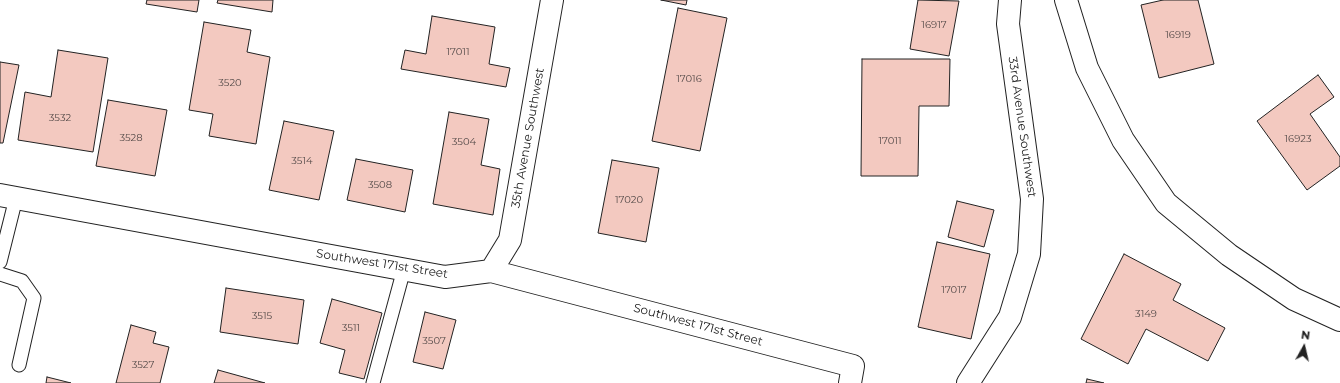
<!DOCTYPE html>
<html>
<head>
<meta charset="utf-8">
<style>
  body { margin:0 }
  #map { position:relative; width:1340px; height:383px; overflow:hidden; background:#fff; font-family:Montserrat,sans-serif }
  canvas { display:block }
  .north { position:absolute; left:1284px; top:327px; width:40px; height:40px; -webkit-text-stroke:3px #fff; paint-order:stroke; rotate:8deg; font-size:11px; font-weight:700; line-height:16px; text-align:center; color:#222 }
  .north::after { content:''; display:block; margin:auto; width:14px; height:18px; background:#222; clip-path:polygon(50% 0,100% 100%,50% 72%,0 100%) }
</style>
</head>
<body>
<div id="map">
<canvas width="1340" height="383"></canvas>
<div class="north">N</div>
</div>
<script>
const g = document.querySelector('canvas').getContext('2d');
g.lineJoin = 'round';
function paint(path, color) { g.fillStyle = color; g.fill(path, 'evenodd'); }
const shape = rows => new Path2D(rows.map(r => 'M' + r).join(''));
function trace(path, color, width, dash) { g.strokeStyle = color; g.lineWidth = width; g.lineCap = dash ? 'butt' : 'round'; g.setLineDash(dash || []); g.stroke(path); }
function write(font, color, halo, rows, align = 'center') {
  g.font = font + ' Montserrat,sans-serif'; g.lineWidth = 3; g.setLineDash([]); g.textBaseline = 'middle'; g.strokeStyle = halo; g.fillStyle = color; for (const [text, x, y, turn = 0] of rows) {
    g.save(); g.translate(x, y); g.rotate((+turn || 0) * Math.PI / 180); g.textAlign = isNaN(turn) ? turn : align; if (halo) g.strokeText(text, 0, 0); g.fillText(text, 0, 0); g.restore();
  }
}
const building = shape([
  [147,0,199,0,197,12,146,4,147,0],
  [218,0,273,0,272,12,217,3,218,0],
  [661,0,687,0,686,5,661,0],
  [918,0,959,1,949,56,910,49,918,0],
  [1163,0,1198,0,1214,64,1159,78,1141,5,1163,0],
  [678,8,727,18,700,151,652,141,678,8],
  [432,16,495,27,489,64,510,68,506,87,401,69,405,50,426,54,432,16],
  [204,22,251,30,247,52,270,57,256,144,209,136,213,114,189,110,204,22],
  [58,50,108,58,93,152,18,140,25,92,51,97,58,50],
  [862,59,950,59,949,106,919,106,918,176,861,176,862,59],
  [0,62,19,65,3,143,0,143,0,62],
  [1318,75,1334,97,1310,114,1340,157,1340,166,1307,190,1257,121,1318,75],
  [108,100,167,110,155,176,96,166,108,100],
  [449,112,489,119,481,165,500,169,493,215,433,204,449,112],
  [284,121,334,131,319,200,269,190,284,121],
  [356,159,413,170,405,212,347,200,356,159],
  [612,160,659,168,646,242,598,233,612,160],
  [957,201,994,210,984,247,948,237,957,201],
  [937,242,990,254,971,339,918,327,937,242],
  [1124,254,1181,284,1173,300,1225,328,1208,361,1146,329,1128,364,1081,339,1124,254],
  [226,288,304,300,298,344,220,332,226,288],
  [332,299,382,313,364,379,339,373,345,350,320,343,332,299],
  [425,312,456,320,443,369,413,362,425,312],
  [131,325,156,332,153,343,169,347,160,383,116,383,131,325],
  [218,370,265,383,214,383,218,370],
  [47,377,71,383,46,383,47,377],
  [1087,379,1104,383,1086,383,1087,379]
]);
paint(building, '#f3c9c0');
trace(building, '#222', 1);
const lane = shape([
  [0,262,16,198],
  [0,274,22,281,34,298,19,365],
  [373,383,404,269]
]);
const street = shape([
  [0,195,445,277,491,271,853,366,850,383],
  [491,271,510,240,552,0],
  [968,383,1010,317,1029,254,1032,199,1008,24,1010,0]
]);
const secondary = shape([
  [1066,0,1087,68,1123,140,1166,203,1229,255,1294,299,1340,320]
]);
trace(lane, '#222', 15);
trace(street, '#222', 24);
trace(secondary, '#222', 24);
trace(lane, '#fff', 13);
trace(street, '#fff', 22);
trace(secondary, '#fff', 22);
write('10px', '#564c4a', null, [
  ["16917",934,25],
  ["16919",1178,35],
  ["17011",458,52],
  ["17016",689,79],
  ["3520",230,83],
  ["3532",60,118],
  ["3528",131,138],
  ["16923",1298,139],
  ["17011",890,141],
  ["3504",464,142],
  ["3514",302,161],
  ["3508",380,185],
  ["17020",629,200],
  ["17017",954,290],
  ["3149",1146,314],
  ["3515",262,316],
  ["3511",351,328],
  ["3507",434,341],
  ["3527",143,365]
]);
write('12px', '#222', '#fff', [
  ["33rd Avenue Southwest",1022,127,82],
  ["35th Avenue Southwest",528,138,-80],
  ["Southwest 171st Street",382,264,9],
  ["Southwest 171st Street",698,325,15]
]);
</script>
</body>
</html>
